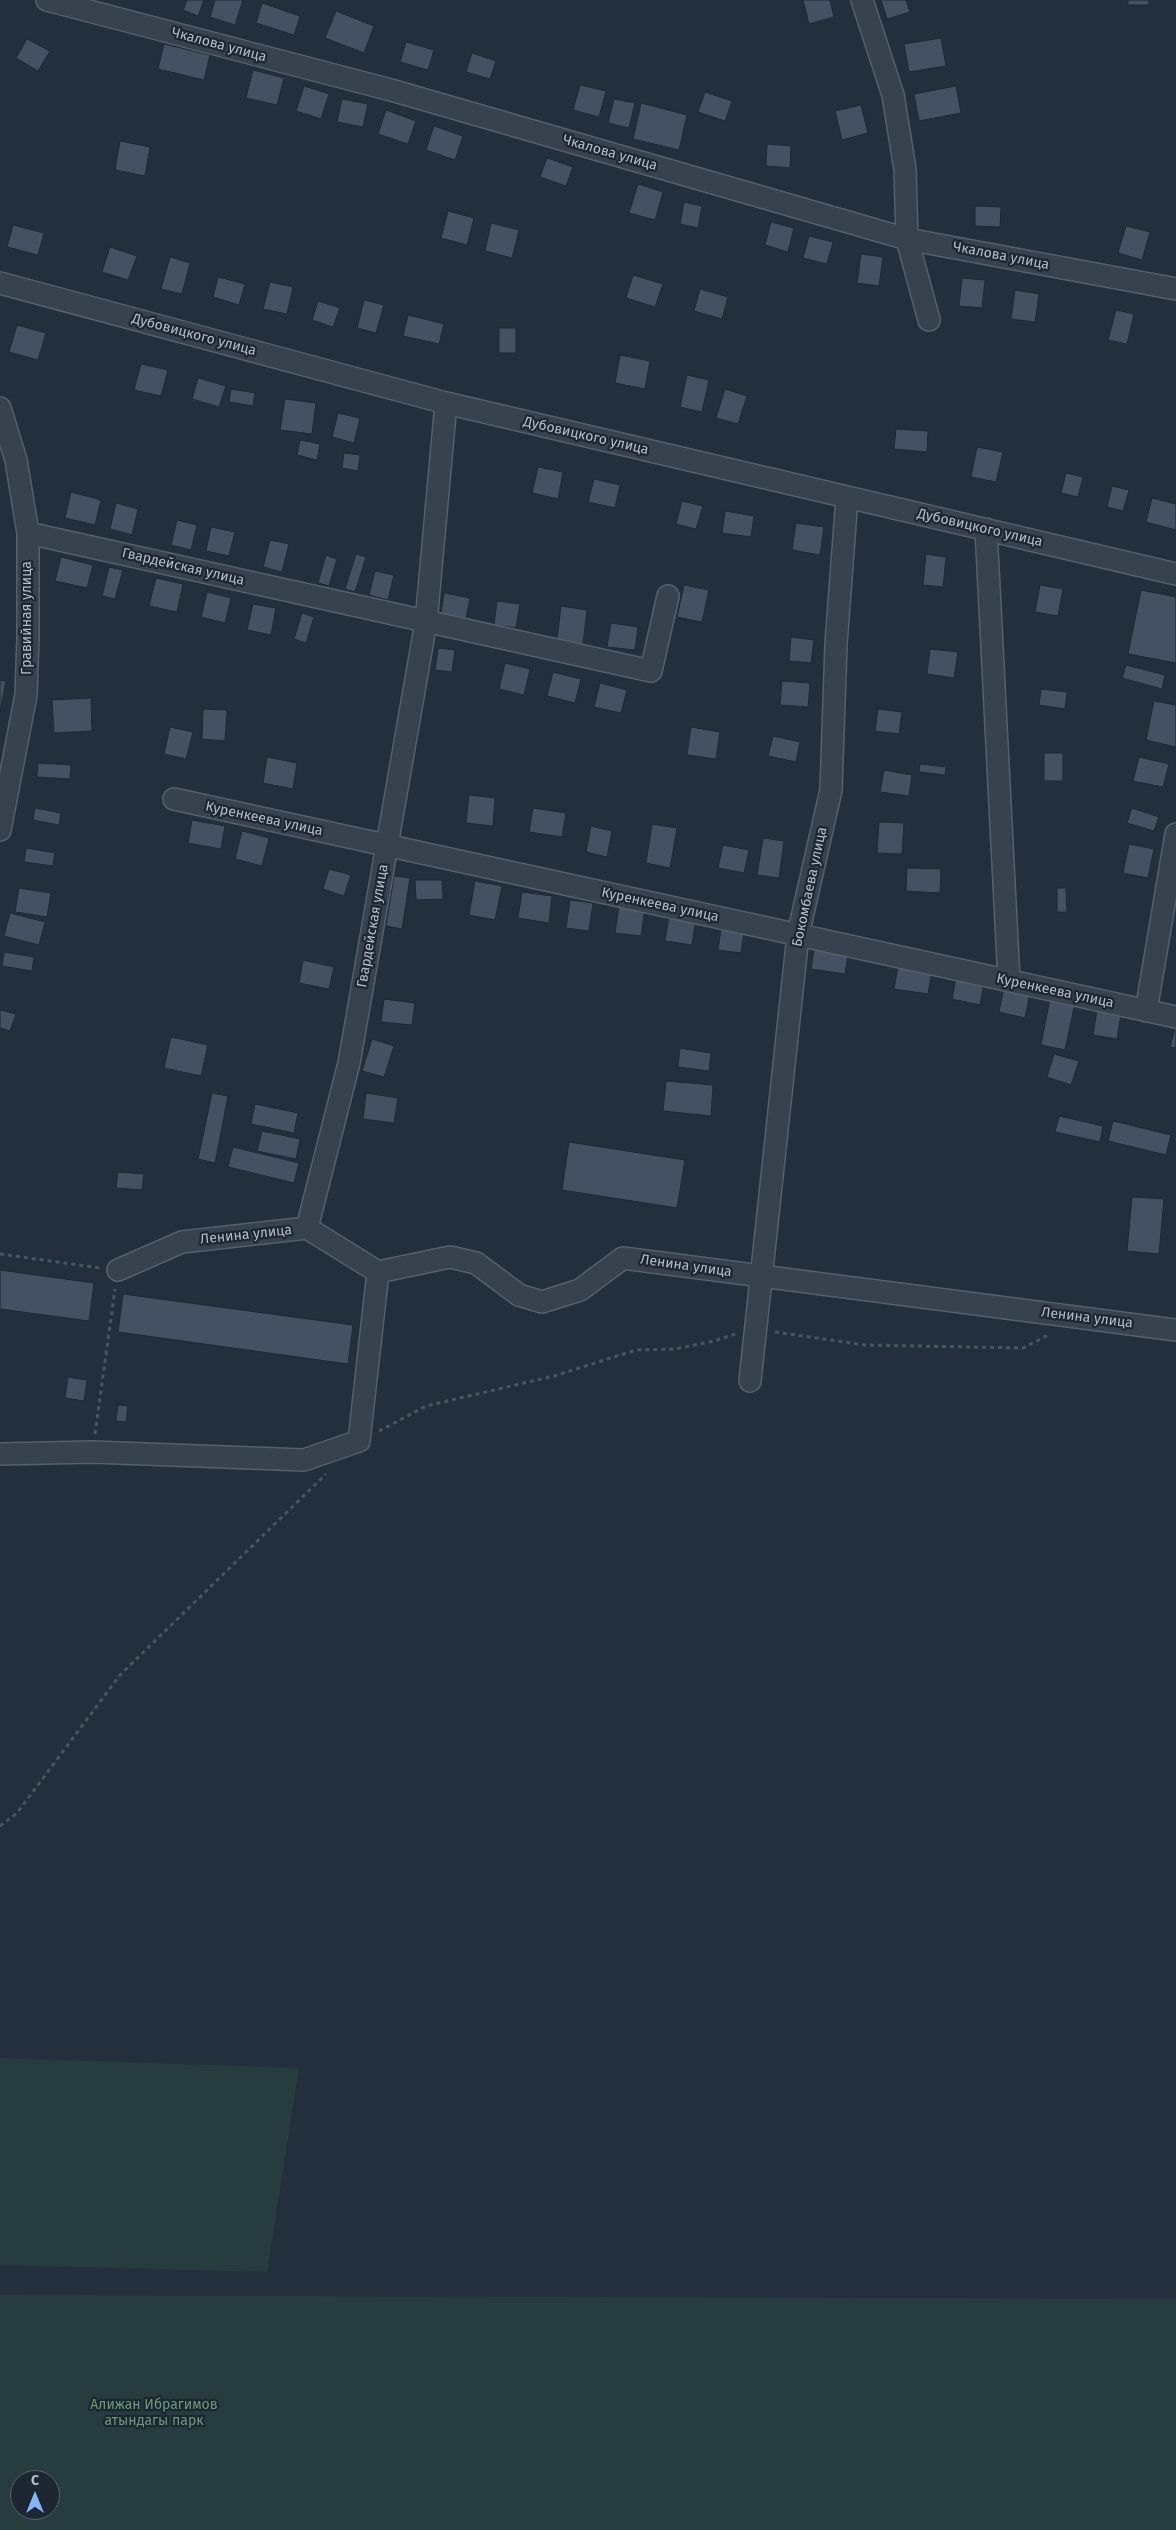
<!DOCTYPE html>
<html>
<head>
<meta charset="utf-8">
<style>
  body { margin:0 }
  #map { position:relative; width:1176px; height:2530px; overflow:hidden; background:#242f3e; font-family:"Fira Sans",sans-serif }
  canvas { display:block }
  .north { position:absolute; left:10px; top:2470px; width:50px; height:50px; box-sizing:border-box; background:#1d2633; border:1px solid #59626f; border-radius:50%; rotate:0deg; font-size:14px; font-weight:700; line-height:20px; text-align:center; color:#b4bcc9 }
  .north::after { content:''; display:block; margin:auto; width:18px; height:22px; background:#8ab4f8; clip-path:polygon(50% 0,100% 100%,50% 72%,0 100%) }
</style>
</head>
<body>
<div id="map">
<canvas width="1176" height="2530"></canvas>
<div class="north">С</div>
</div>
<script>
const g = document.querySelector('canvas').getContext('2d');
g.lineJoin = 'round';
function paint(path, color) { g.fillStyle = color; g.fill(path, 'evenodd'); }
const shape = rows => new Path2D(rows.map(r => 'M' + r).join(''));
function trace(path, color, width, dash) { g.strokeStyle = color; g.lineWidth = width; g.lineCap = dash ? 'butt' : 'round'; g.setLineDash(dash || []); g.stroke(path); }
function write(font, color, halo, rows, align = 'center') {
  g.font = font + ' "Fira Sans",sans-serif'; g.lineWidth = 4.5; g.setLineDash([]); g.textBaseline = 'middle'; g.strokeStyle = halo; g.fillStyle = color; for (const [text, x, y, turn = 0] of rows) {
    g.save(); g.translate(x, y); g.rotate((+turn || 0) * Math.PI / 180); g.textAlign = isNaN(turn) ? turn : align; if (halo) g.strokeText(text, 0, 0); g.fillText(text, 0, 0); g.restore();
  }
}
paint(shape([
  [0,2058,299,2068,267,2272,0,2265],
  [0,2295,1176,2299,1176,2530,0,2530],
  [20,2480,50,2480,50,2510,20,2510]
]), '#263c3f');
const building = shape([
  [187,0,204,0,198,16,183,10,187,0],
  [215,0,243,0,235,25,210,17,215,0],
  [803,0,830,0,834,17,809,24,803,0],
  [881,0,906,0,910,12,887,19,881,0],
  [1128,0,1149,0,1149,5,1128,5,1128,0],
  [262,3,300,16,294,35,256,23,262,3],
  [336,11,374,26,364,53,325,38,336,11],
  [941,38,946,66,909,72,904,44,941,38],
  [27,39,50,51,38,71,16,58,27,39],
  [406,42,434,50,428,70,400,62,406,42],
  [164,44,210,55,204,80,158,69,164,44],
  [472,53,496,61,490,79,466,72,472,53],
  [253,70,284,78,277,105,246,98,253,70],
  [580,85,606,91,599,117,573,110,580,85],
  [304,86,329,94,321,119,296,111,304,86],
  [956,86,961,113,919,121,914,94,956,86],
  [705,92,732,101,725,121,698,112,705,92],
  [342,99,368,104,363,127,337,122,342,99],
  [614,99,635,103,629,128,608,123,614,99],
  [641,103,687,115,679,150,633,139,641,103],
  [861,105,868,133,842,140,835,111,861,105],
  [386,110,416,121,408,144,378,134,386,110],
  [434,126,463,136,455,160,426,150,434,126],
  [120,141,150,147,145,176,115,170,120,141],
  [767,144,791,146,790,168,766,166,767,144],
  [547,158,573,167,566,186,540,177,547,158],
  [638,184,663,192,655,220,629,213,638,184],
  [684,202,702,206,698,228,680,224,684,202],
  [975,206,1001,207,1000,227,975,226,975,206],
  [448,211,474,218,467,245,441,238,448,211],
  [771,222,794,228,788,252,765,245,771,222],
  [491,223,519,230,512,258,485,251,491,223],
  [13,225,44,233,38,255,7,247,13,225],
  [1126,226,1150,232,1142,260,1118,253,1126,226],
  [809,236,833,242,827,264,803,258,809,236],
  [110,247,137,256,128,280,102,272,110,247],
  [861,254,883,257,879,286,857,283,861,254],
  [170,257,190,263,182,294,161,289,170,257],
  [633,275,663,284,655,307,626,298,633,275],
  [218,277,245,284,239,305,213,297,218,277],
  [962,278,985,280,982,308,959,306,962,278],
  [270,282,293,287,287,314,263,309,270,282],
  [700,289,728,297,722,319,694,311,700,289],
  [1015,290,1039,294,1035,322,1011,319,1015,290],
  [364,300,384,305,376,333,357,328,364,300],
  [318,301,340,308,333,327,312,320,318,301],
  [1116,310,1134,314,1127,344,1108,340,1116,310],
  [408,315,444,324,439,344,403,336,408,315],
  [17,325,46,333,38,360,9,352,17,325],
  [499,328,516,328,516,353,499,353,499,328],
  [620,355,650,361,645,389,615,383,620,355],
  [141,364,168,370,161,396,134,390,141,364],
  [687,375,709,380,702,412,680,407,687,375],
  [198,378,226,386,219,407,192,399,198,378],
  [231,389,255,393,253,406,229,402,231,389],
  [725,389,747,396,738,424,716,418,725,389],
  [285,399,316,403,312,434,280,430,285,399],
  [338,413,360,418,354,443,332,437,338,413],
  [896,429,928,431,927,452,894,449,896,429],
  [300,440,320,444,317,460,297,455,300,440],
  [977,447,1003,452,996,482,971,477,977,447],
  [344,453,360,455,358,471,342,468,344,453],
  [538,467,563,472,558,499,532,493,538,467],
  [1066,473,1083,477,1078,497,1061,493,1066,473],
  [594,479,620,485,615,508,588,502,594,479],
  [1112,486,1129,490,1123,511,1107,507,1112,486],
  [71,492,101,500,95,525,65,518,71,492],
  [1152,498,1176,504,1176,530,1146,522,1152,498],
  [682,501,703,506,696,529,676,524,682,501],
  [116,503,138,509,132,535,110,529,116,503],
  [725,511,754,516,751,537,722,533,725,511],
  [177,520,197,525,191,550,171,545,177,520],
  [796,523,824,527,820,555,792,550,796,523],
  [211,527,235,532,229,556,206,551,211,527],
  [270,540,289,544,282,572,263,567,270,540],
  [356,554,366,557,355,592,345,589,356,554],
  [926,554,946,557,943,587,923,585,926,554],
  [326,555,337,559,329,586,318,583,326,555],
  [61,557,93,565,87,588,55,581,61,557],
  [109,567,123,570,115,599,102,596,109,567],
  [375,571,394,575,388,600,369,595,375,571],
  [156,578,183,584,177,612,149,606,156,578],
  [684,585,709,590,702,622,677,617,684,585],
  [1040,585,1063,589,1058,616,1035,612,1040,585],
  [1141,590,1176,597,1176,663,1128,654,1141,590],
  [207,592,231,598,225,623,201,617,207,592],
  [444,593,470,598,466,618,441,614,444,593],
  [497,601,520,604,516,628,494,625,497,601],
  [253,604,276,608,271,635,247,630,253,604],
  [561,606,587,610,583,644,557,640,561,606],
  [302,613,314,617,306,643,294,639,302,613],
  [611,623,638,627,635,650,607,647,611,623],
  [791,637,814,640,811,663,789,661,791,637],
  [438,648,455,650,452,672,435,670,438,648],
  [930,649,958,652,954,678,927,674,930,649],
  [505,663,530,669,524,695,499,689,505,663],
  [1126,665,1165,675,1162,689,1122,678,1126,665],
  [553,672,581,679,575,703,547,696,553,672],
  [0,680,6,681,0,712,0,680],
  [782,681,810,683,808,707,780,705,782,681],
  [600,683,627,690,621,713,594,707,600,683],
  [1041,689,1067,692,1065,709,1039,705,1041,689],
  [91,698,92,731,54,733,52,700,91,698],
  [1154,701,1176,705,1176,747,1146,740,1154,701],
  [203,709,227,710,225,741,202,739,203,709],
  [878,709,902,712,899,734,875,731,878,709],
  [170,727,193,732,186,759,164,754,170,727],
  [691,727,720,732,716,759,687,755,691,727],
  [773,736,800,742,796,762,768,756,773,736],
  [1044,753,1063,753,1063,781,1044,781,1044,753],
  [267,757,297,763,293,789,263,783,267,757],
  [1139,757,1169,764,1163,787,1133,781,1139,757],
  [38,763,71,765,70,779,37,777,38,763],
  [920,764,946,767,945,775,919,772,920,764],
  [884,770,912,775,909,796,880,792,884,770],
  [469,795,495,798,493,826,466,823,469,795],
  [35,808,61,813,59,825,33,820,35,808],
  [533,808,566,813,562,837,529,832,533,808],
  [1132,808,1159,817,1154,831,1127,823,1132,808],
  [192,820,225,826,221,849,188,843,192,820],
  [879,822,904,823,902,854,877,853,879,822],
  [652,824,677,828,670,868,646,863,652,824],
  [591,826,612,831,607,857,586,852,591,826],
  [242,831,269,838,262,866,235,859,242,831],
  [763,838,784,841,779,878,757,875,763,838],
  [1129,844,1154,849,1148,878,1123,873,1129,844],
  [723,845,749,850,744,873,718,868,723,845],
  [26,848,55,853,53,866,24,862,26,848],
  [907,868,941,869,940,893,906,891,907,868],
  [329,869,351,875,344,896,323,889,329,869],
  [394,876,410,878,402,929,386,926,394,876],
  [415,880,442,880,443,899,416,900,415,880],
  [475,881,502,886,495,920,469,915,475,881],
  [19,888,51,893,47,917,15,912,19,888],
  [1057,888,1066,888,1067,912,1057,912,1057,888],
  [522,892,552,896,549,923,518,918,522,892],
  [570,900,593,903,589,931,566,928,570,900],
  [619,906,645,909,641,936,615,933,619,906],
  [10,913,45,922,39,945,4,936,10,913],
  [669,915,696,919,692,945,665,941,669,915],
  [722,922,745,926,741,953,718,950,722,922],
  [814,949,848,954,845,974,811,969,814,949],
  [4,952,34,957,32,971,2,966,4,952],
  [303,960,334,967,329,989,299,983,303,960],
  [898,966,932,971,928,994,894,989,898,966],
  [956,978,984,983,980,1005,952,999,956,978],
  [1004,987,1030,993,1025,1018,999,1012,1004,987],
  [1051,993,1076,998,1065,1050,1041,1045,1051,993],
  [384,999,415,1003,412,1025,381,1022,384,999],
  [0,1010,16,1014,10,1031,0,1028,0,1010],
  [1097,1010,1121,1014,1117,1039,1093,1035,1097,1010],
  [1176,1024,1176,1048,1170,1047,1176,1024],
  [171,1037,208,1045,201,1076,164,1068,171,1037],
  [372,1039,394,1046,384,1077,362,1071,372,1039],
  [680,1048,711,1053,709,1071,678,1067,680,1048],
  [1054,1054,1079,1061,1071,1085,1047,1077,1054,1054],
  [666,1081,713,1085,711,1116,663,1111,666,1081],
  [212,1093,228,1096,215,1163,198,1159,212,1093],
  [366,1093,398,1098,394,1123,363,1119,366,1093],
  [255,1104,298,1113,294,1133,251,1124,255,1104],
  [1059,1116,1103,1126,1100,1142,1055,1132,1059,1116],
  [1113,1121,1171,1135,1166,1155,1108,1141,1113,1121],
  [262,1131,300,1139,296,1159,257,1151,262,1131],
  [569,1142,685,1160,677,1208,562,1190,569,1142],
  [233,1147,299,1163,294,1183,228,1167,233,1147],
  [118,1172,144,1174,142,1190,116,1188,118,1172],
  [1132,1197,1164,1199,1159,1254,1127,1251,1132,1197],
  [0,1270,94,1283,89,1321,0,1309,0,1270],
  [123,1294,353,1325,348,1364,118,1332,123,1294],
  [68,1377,87,1380,84,1401,65,1398,68,1377],
  [118,1405,128,1406,126,1422,116,1421,118,1405]
]);
paint(building, '#455162');
trace(building, '#1f2835', 1);
const minor = shape([
  [47,0,391,90,907,239,1176,289],
  [862,0,893,95,905,169,907,239,929,320],
  [0,283,446,403,1176,574],
  [0,408,16,460,28,533,28,637,26,695,0,830],
  [986,529,1009,981],
  [28,533,651,671,668,596],
  [174,799,1176,1017],
  [1146,1011,1176,834],
  [307,1228,349,1063,426,622,446,403],
  [118,1270,182,1242,307,1228,378,1272,450,1257,476,1263,519,1295,542,1302,580,1290,623,1258,1176,1330],
  [750,1381,798,935,831,790,836,644,847,497],
  [0,1454,93,1452,304,1460,359,1441,378,1272]
]);
trace(minor, '#565f6c', 24);
trace(shape([
  [0,1254,100,1268],
  [775,1332,865,1345,1023,1348,1050,1334],
  [379,1431,426,1406,554,1376,636,1350,675,1349,714,1341,735,1334],
  [95,1434,115,1289],
  [0,1826,17,1813,120,1675,326,1474]
]), '#44595c', 3, [4, 4]);
trace(minor, '#38414e', 21);
write('14px', '#b4bcc9', '#1d2633', [
  ["Чкалова улица",219,45,15],
  ["Чкалова улица",610,153,16],
  ["Чкалова улица",1001,256,11],
  ["Дубовицкого улица",194,335,15],
  ["Дубовицкого улица",586,436,13],
  ["Дубовицкого улица",980,528,13],
  ["Гвардейская улица",183,567,13],
  ["Гравийная улица",27,618,-90],
  ["Куренкеева улица",264,819,12],
  ["Бокомбаева улица",810,887,-78],
  ["Куренкеева улица",660,905,12],
  ["Гвардейская улица",373,926,-80],
  ["Куренкеева улица",1055,991,12],
  ["Ленина улица",246,1235,-6],
  ["Ленина улица",686,1266,8],
  ["Ленина улица",1087,1318,7]
]);
write('14px', '#6b9a76', '#1d2633', [
  ["Алижан Ибрагимов",154,2405],
  ["атындагы парк",154,2421]
]);
</script>
</body>
</html>
